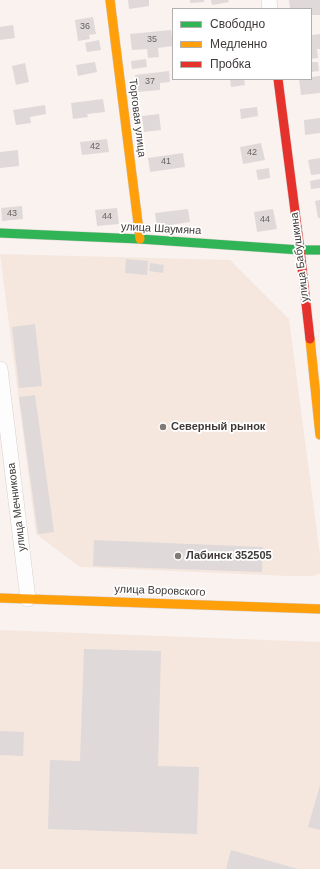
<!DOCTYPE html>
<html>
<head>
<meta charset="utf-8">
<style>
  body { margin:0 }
  #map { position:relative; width:320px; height:869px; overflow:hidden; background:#faf2ef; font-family:Helvetica,sans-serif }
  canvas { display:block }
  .legend { position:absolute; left:172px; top:8px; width:140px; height:72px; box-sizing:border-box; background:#fff; border:1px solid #b2b0af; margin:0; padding:5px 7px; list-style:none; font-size:12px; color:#3f3a38 }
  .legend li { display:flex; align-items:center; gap:8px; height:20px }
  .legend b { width:20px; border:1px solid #b2b0af }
</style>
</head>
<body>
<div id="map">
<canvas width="320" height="869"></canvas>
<ul class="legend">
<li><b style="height:5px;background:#30b455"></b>Свободно</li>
<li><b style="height:5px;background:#ff9f0a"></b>Медленно</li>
<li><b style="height:5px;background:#e5322d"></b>Пробка</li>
</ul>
</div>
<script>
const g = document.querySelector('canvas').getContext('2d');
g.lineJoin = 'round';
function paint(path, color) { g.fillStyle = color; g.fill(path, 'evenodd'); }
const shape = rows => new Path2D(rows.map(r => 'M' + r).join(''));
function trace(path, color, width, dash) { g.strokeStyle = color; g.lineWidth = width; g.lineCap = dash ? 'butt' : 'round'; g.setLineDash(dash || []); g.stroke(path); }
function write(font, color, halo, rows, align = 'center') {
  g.font = font + ' Helvetica,sans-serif'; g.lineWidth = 3.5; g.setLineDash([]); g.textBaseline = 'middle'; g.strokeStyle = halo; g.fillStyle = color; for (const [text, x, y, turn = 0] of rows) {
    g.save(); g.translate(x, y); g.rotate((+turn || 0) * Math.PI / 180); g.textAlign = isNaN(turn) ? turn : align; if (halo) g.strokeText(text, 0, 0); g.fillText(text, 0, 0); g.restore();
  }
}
paint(shape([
  [0,254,230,260,289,319,320,555,320,573,314,576,289,576,80,567,36,534],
  [0,630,320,642,320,869,0,869]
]), '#f5e7de');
paint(shape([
  [128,0,149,0,149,6,129,9],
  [190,0,204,0,204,2,190,3],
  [211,0,228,0,229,2,212,5],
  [289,0,320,0,320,15,311,15,311,9,290,9],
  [93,17,96,34,89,35,90,39,78,41,75,20],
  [13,25,15,38,0,40,0,27],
  [171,30,173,46,158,48,159,57,148,58,147,49,132,50,130,34],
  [320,34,320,49,317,49,318,58,311,59,311,35],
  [99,40,101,50,87,52,85,43],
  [146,59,147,67,132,69,131,61],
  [95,62,97,72,78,76,76,65],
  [311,62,318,62,319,71,311,72],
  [25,63,29,82,16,85,12,66],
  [169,71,170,82,160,83,160,90,137,92,135,75],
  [320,76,320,93,301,95,299,79,311,79,311,77],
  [230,79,244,79,245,85,231,87],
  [103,99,105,112,87,114,88,117,73,119,71,103],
  [45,105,46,114,30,117,31,123,16,125,13,110],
  [257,107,258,116,241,119,240,109],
  [159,114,161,130,144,132,142,116],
  [320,118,320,133,305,135,304,120],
  [107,139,109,152,82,155,80,142],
  [261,143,265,160,243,164,240,147],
  [18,150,19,166,0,168,0,152],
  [183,153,185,167,150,172,148,158],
  [320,158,320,174,311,175,308,160],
  [269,168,270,178,258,180,256,170],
  [320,179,320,188,311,189,310,181],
  [320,200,320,218,318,218,315,201],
  [22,206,23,219,2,221,1,208],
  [117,208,119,224,97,226,95,210],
  [188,209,190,222,157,227,155,213],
  [273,209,277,229,257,232,254,212],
  [126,259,148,261,147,275,125,273],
  [150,263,164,265,163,273,149,271],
  [35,324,42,386,19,388,12,327],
  [35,395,54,532,38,534,19,397],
  [94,540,263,547,262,572,93,566],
  [84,649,161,651,158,766,199,767,197,834,48,829,50,760,80,761],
  [0,731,24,732,23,756,0,755],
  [320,785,320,830,308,827],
  [231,850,298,869,226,869]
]), '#dfd9d9');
const street = shape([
  [269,0,270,9],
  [0,369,28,599]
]);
const fast = shape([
  [0,233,140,239,300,250,320,250]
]);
const slow = shape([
  [110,0,140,239],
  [310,339,320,435],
  [0,598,320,609]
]);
const jam = shape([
  [278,79,300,250,310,339]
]);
trace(street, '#d7d0ce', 16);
trace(fast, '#d7d0ce', 10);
trace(slow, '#d7d0ce', 10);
trace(jam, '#d7d0ce', 10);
trace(street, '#fefdfd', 15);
trace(fast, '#30b455', 9);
trace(slow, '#ff9f0a', 9);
trace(jam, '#e5322d', 9);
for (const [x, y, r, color] of [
  [163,427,4,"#807a78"],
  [178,556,4,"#807a78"]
]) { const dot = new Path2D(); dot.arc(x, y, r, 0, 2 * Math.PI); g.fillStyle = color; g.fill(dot); trace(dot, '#fff', 1.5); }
write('9px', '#686261', null, [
  ["36",85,27],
  ["35",152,40],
  ["37",150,82],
  ["42",95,147],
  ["42",252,153],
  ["41",166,162],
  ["43",12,214],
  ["44",107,217],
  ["44",265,220]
]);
write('11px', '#3f3a38', '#fff', [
  ["Торговая улица",137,118,83],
  ["улица Шаумяна",161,229,3],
  ["улица Бабушкина",300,257,-97],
  ["улица Мечникова",17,507,-97],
  ["улица Воровского",160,591,2]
]);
write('bold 11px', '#3f3a38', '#fff', [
  ["Северный рынок",171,427],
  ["Лабинск 352505",186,556]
], 'left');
</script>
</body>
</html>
